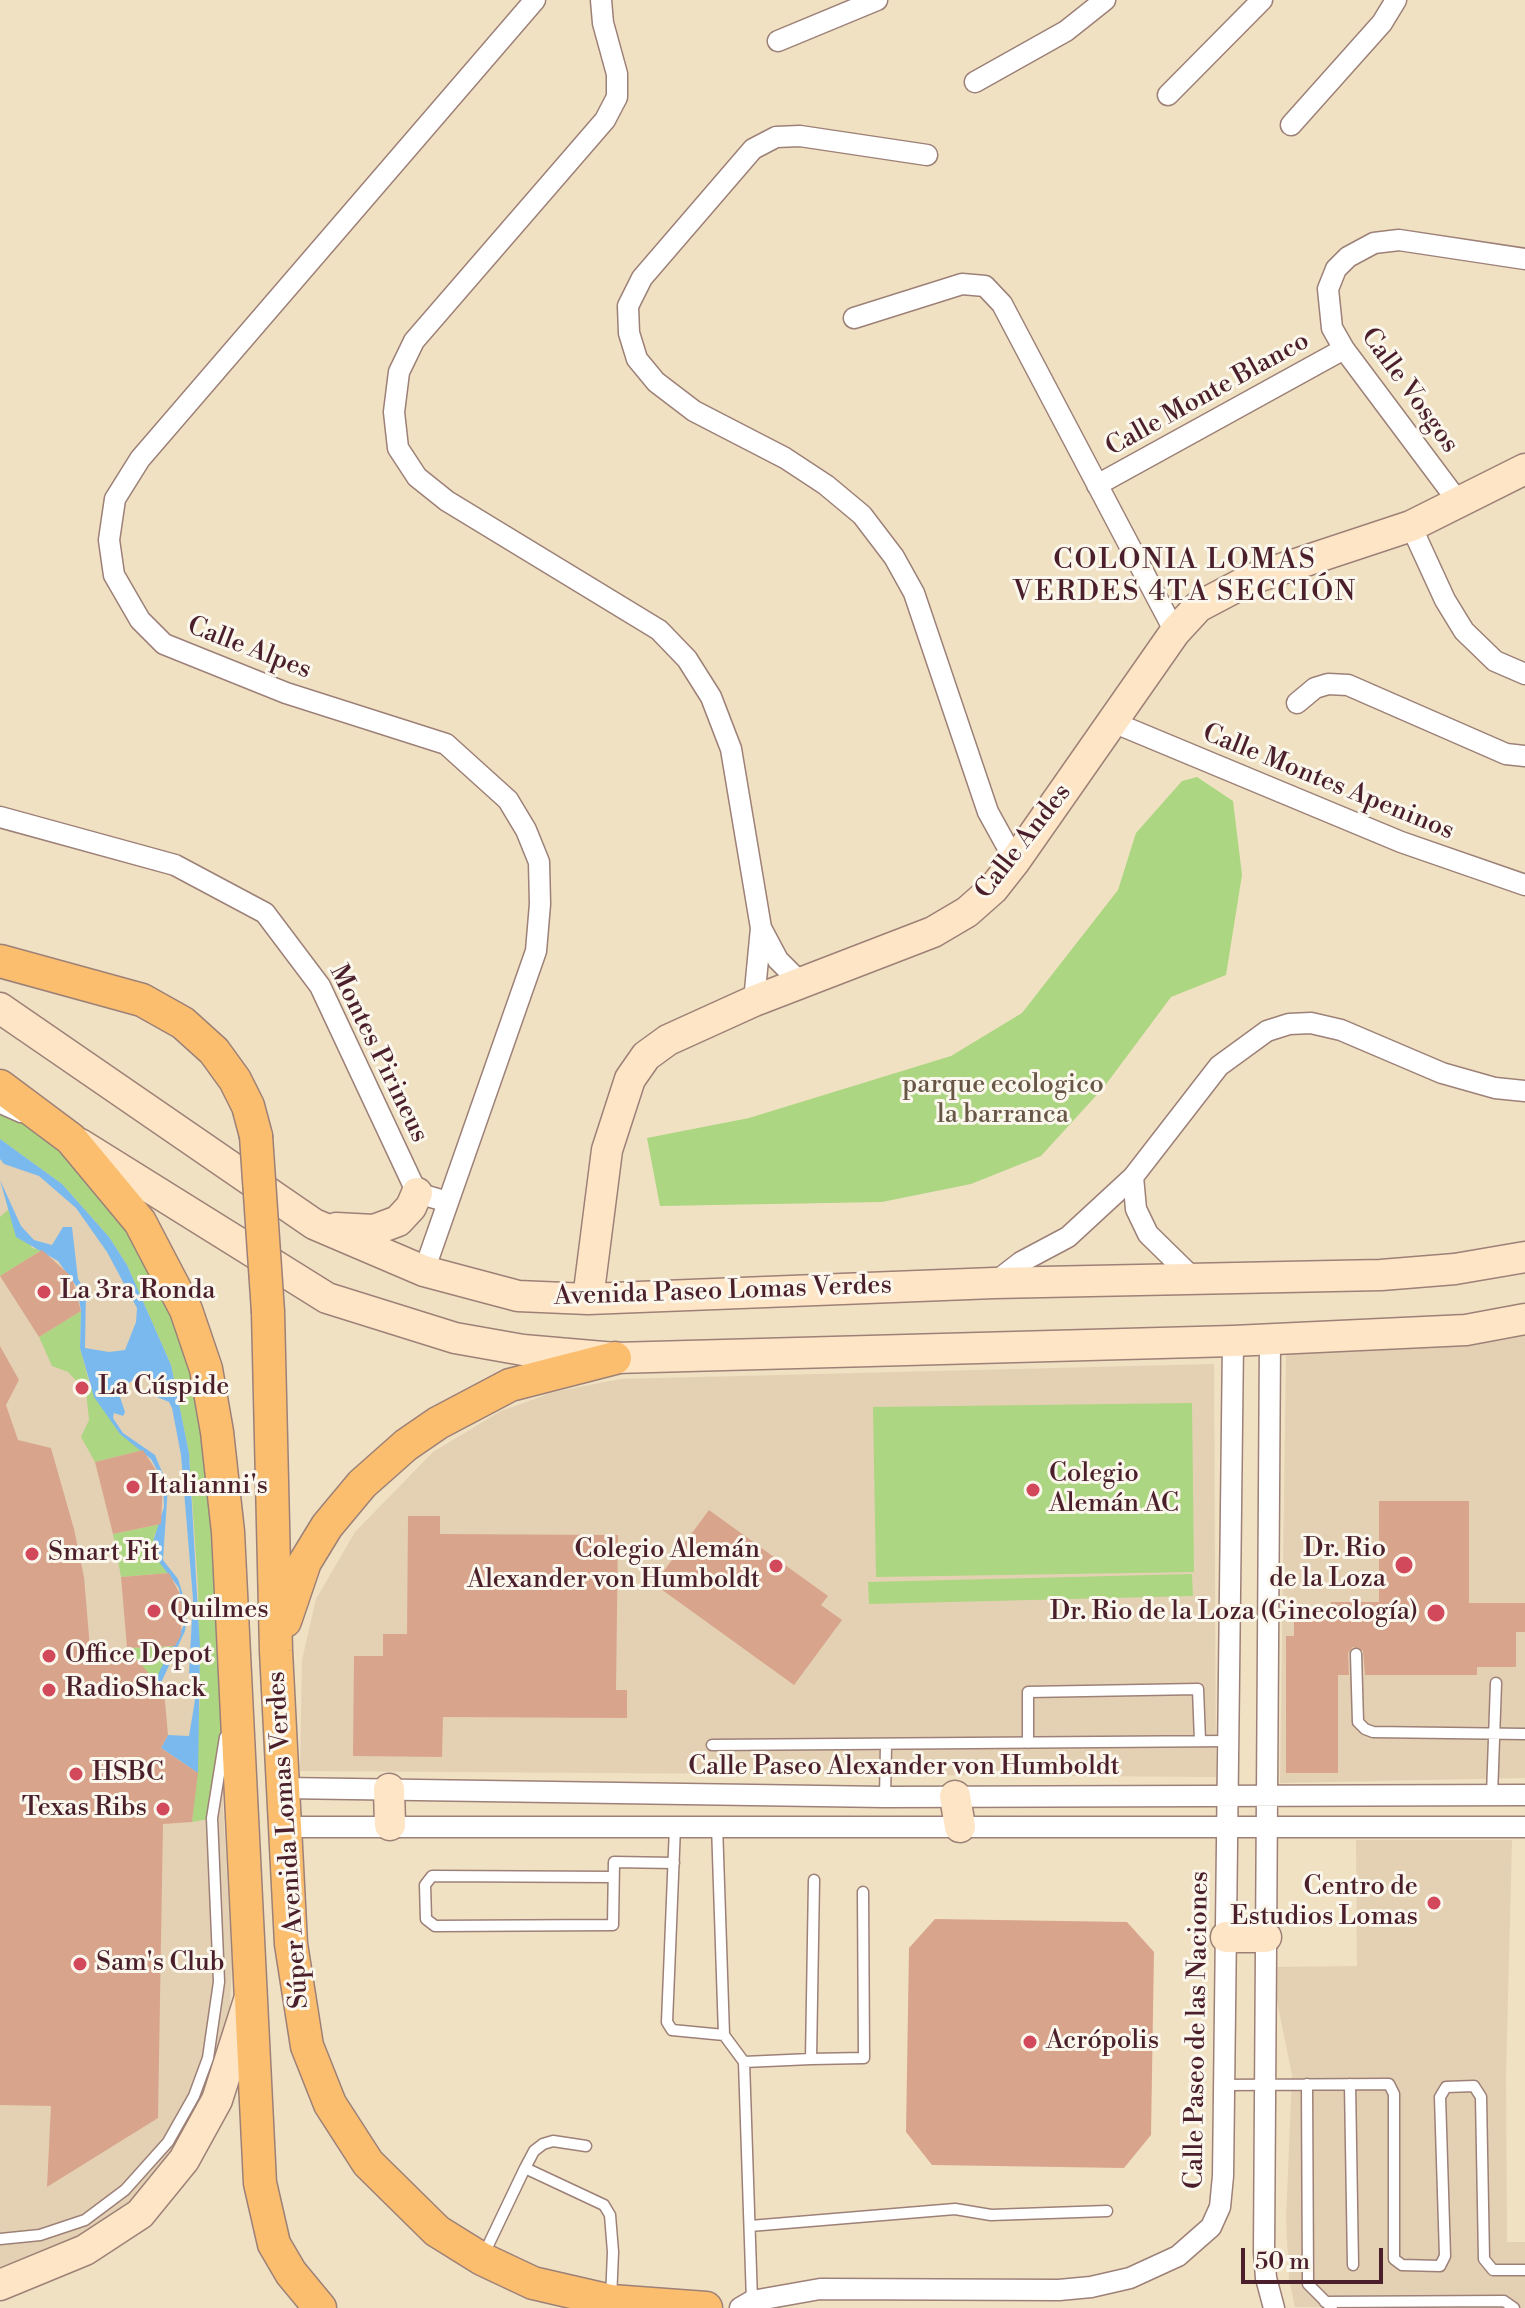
<!DOCTYPE html>
<html>
<head>
<meta charset="utf-8">
<style>
  body { margin:0 }
  #map { position:relative; width:1525px; height:2308px; overflow:hidden; background:#f0e1c3; font-family:"Libre Bodoni",serif }
  canvas { display:block }
  .scale { position:absolute; left:1241px; top:2248px; width:142px; height:36px; box-sizing:border-box; border:4px solid #4a1f2b; border-top:0; padding-left:10px; font-size:24px; line-height:28px; white-space:nowrap; color:#4a1f2b; -webkit-text-stroke:6px #fbf7ec; paint-order:stroke }
</style>
</head>
<body>
<div id="map">
<canvas width="1525" height="2308"></canvas>
<div class="scale">50 m</div>
</div>
<script>
const g = document.querySelector('canvas').getContext('2d');
g.lineJoin = 'round';
function paint(path, color) { g.fillStyle = color; g.fill(path, 'evenodd'); }
const shape = rows => new Path2D(rows.map(r => 'M' + r).join(''));
function trace(path, color, width, dash) { g.strokeStyle = color; g.lineWidth = width; g.lineCap = dash ? 'butt' : 'round'; g.setLineDash(dash || []); g.stroke(path); }
function write(font, color, halo, rows, align = 'center') {
  g.font = font + ' "Libre Bodoni",serif'; g.lineWidth = 6; g.setLineDash([]); g.textBaseline = 'middle'; g.strokeStyle = halo; g.fillStyle = color; for (const [text, x, y, turn = 0] of rows) {
    g.save(); g.translate(x, y); g.rotate((+turn || 0) * Math.PI / 180); g.textAlign = isNaN(turn) ? turn : align; if (halo) g.strokeText(text, 0, 0); g.fillText(text, 0, 0); g.restore();
  }
}
paint(shape([
  [0,1099,177,1320,225,1711,223,1806,232,1965,230,2004,211,2090,177,2149,138,2198,88,2233,0,2272],
  [1525,1333,1525,1778,1280,1783,1286,1353],
  [1214,1364,1216,1777,300,1771,302,1660,316,1599,355,1532,433,1452,501,1411,554,1392,620,1379],
  [1356,1840,1512,1840,1506,2075,1507,2242,1525,2242,1525,2308,1295,2307,1289,2279,1286,2220,1292,2075,1270,1967,1357,1966]
]), '#e4d1b4');
paint(shape([
  [1197,777,1233,801,1242,875,1226,975,1171,997,1104,1087,1041,1156,971,1184,882,1202,660,1206,647,1138,749,1118,951,1056,1022,1013,1118,890,1136,833,1182,781],
  [0,1099,65,1142,103,1189,177,1320,208,1433,225,1711,209,1819,192,1822,200,1698,198,1586,189,1453,171,1365,127,1265,109,1237,62,1184,0,1139],
  [10,1208,32,1248,42,1250,0,1276,0,1217],
  [81,1311,80,1347,90,1386,120,1434,143,1450,95,1462,81,1437,89,1420,86,1391,68,1372,52,1366,39,1337],
  [1192,1403,1194,1572,876,1577,873,1407],
  [161,1524,154,1536,163,1567,169,1573,121,1577,113,1534],
  [1192,1574,1193,1596,869,1604,868,1582],
  [175,1646,156,1681,147,1672,126,1662,127,1648]
]), '#acd681');
paint(shape([
  [0,1139,62,1184,109,1237,127,1265,171,1365,189,1453,200,1648,198,1773,161,1748,168,1735,189,1736,195,1700,189,1673,193,1599,181,1455,172,1408,169,1402,157,1397,153,1383,145,1377,137,1377,118,1391,125,1412,123,1416,114,1413,113,1418,123,1433,155,1455,168,1486,163,1560,178,1579,188,1611,185,1631,160,1685,156,1681,160,1670,184,1625,179,1588,156,1558,152,1545,164,1507,163,1481,151,1459,120,1434,94,1397,80,1348,81,1311,77,1287,58,1261,16,1237,0,1180,21,1226,34,1240,52,1245,63,1227,72,1227,78,1279,86,1291,85,1348,109,1352,125,1350,136,1322,137,1308,107,1252,76,1208,39,1176,4,1164,0,1159]
]), '#7ab9ee');
paint(shape([
  [42,1250,72,1277,81,1311,39,1337,0,1276],
  [0,1346,19,1380,6,1405,18,1440,51,1448,74,1529,84,1577,91,1660,137,1660,164,1690,168,1735,161,1748,198,1773,192,1822,163,1824,158,2118,47,2187,51,2106,0,2105],
  [143,1450,163,1481,161,1524,113,1534,95,1462],
  [1379,1501,1469,1501,1469,1603,1525,1603,1525,1632,1516,1632,1516,1667,1477,1667,1477,1675,1365,1675,1363,1651,1353,1647,1348,1653,1349,1675,1338,1675,1338,1773,1286,1773,1286,1636,1294,1636,1294,1618,1331,1618,1331,1602,1379,1602],
  [709,1510,828,1596,821,1605,842,1620,794,1685,654,1584],
  [408,1516,440,1516,440,1534,618,1535,616,1690,627,1690,627,1718,443,1717,442,1757,353,1756,354,1656,383,1656,383,1634,407,1634],
  [169,1573,182,1598,181,1635,175,1646,127,1648,121,1577],
  [935,1919,1127,1922,1154,1952,1151,2135,1124,2168,932,2165,906,2132,909,1948]
]), '#d8a58c');
const lane = shape([
  [0,1108,20,1117],
  [1356,1654,1358,1722,1365,1729,1373,1732,1525,1734],
  [1028,1743,1028,1692,1198,1689,1200,1741],
  [712,1745,1229,1741],
  [1492,1795,1496,1683],
  [885,1797,886,1745],
  [675,1827,667,2022,672,2030,724,2035,717,1825],
  [613,1877,432,1876,425,1885,426,1919,435,1926,613,1925,614,1862,674,1863],
  [724,2035,744,2062,752,2301],
  [811,2059,864,2058,863,1892],
  [744,2062,811,2059,814,1880],
  [1307,2084,1308,2284,1332,2308],
  [1350,2084,1353,2265],
  [1224,2085,1389,2084,1394,2094,1394,2259,1402,2265,1440,2266,1445,2256,1440,2097,1446,2087,1474,2086,1481,2097,1484,2259,1493,2270,1525,2270],
  [525,2168,534,2151,543,2144,553,2141,586,2146],
  [750,2226,955,2209,991,2215,1107,2211],
  [0,2239,40,2235,85,2220,125,2190,168,2142,194,2096,208,2058,219,1982,212,1818,225,1737],
  [483,2256,525,2168,604,2205,610,2215,613,2252,611,2299],
  [1325,2302,1504,2301,1514,2308]
]);
const street = shape([
  [601,0,603,23,617,74,617,97,605,120,414,341,399,372,394,412,398,448,417,477,447,501,659,630,687,659,711,697,731,749,761,928,754,1001],
  [778,41,877,0],
  [975,82,1066,31,1105,0],
  [1168,95,1262,0],
  [1291,125,1382,23,1396,0],
  [927,155,800,136,776,137,753,149,642,278,628,306,629,333,637,359,656,382,694,411,785,458,826,485,862,515,894,557,914,593,988,812,1015,861],
  [854,318,962,284,985,286,1002,304,1175,632],
  [1097,485,1344,349],
  [1457,500,1344,349,1332,328,1328,289,1336,269,1348,257,1374,243,1399,240,1525,259],
  [1411,526,1445,600,1464,631,1495,661,1525,674],
  [1297,703,1315,688,1328,684,1348,685,1506,754,1525,756],
  [1115,723,1401,842,1525,885],
  [0,817,175,865,265,913,320,986,417,1193,448,1202],
  [761,928,778,960,801,983],
  [1133,1177,1136,1209,1148,1234,1196,1281],
  [424,1271,536,951,540,904,539,862,526,830,508,800,446,744,286,693,164,644,140,620,114,575,109,540,115,499,140,459,535,0],
  [994,1283,1021,1262,1068,1237,1133,1177,1219,1066,1267,1031,1289,1024,1311,1023,1341,1030,1442,1073,1495,1088,1525,1091],
  [1270,1340,1264,2252,1266,2278,1274,2308],
  [284,1788,885,1797,1525,1795],
  [285,1827,1525,1827],
  [740,2308,752,2301,820,2289,1059,2290,1091,2287,1130,2278,1178,2256,1211,2227,1220,2207,1223,2176,1233,1341]
]);
const secondary = shape([
  [0,1008,314,1224,424,1271,518,1296,588,1299,994,1283,1381,1275,1455,1269,1525,1257],
  [80,1144,327,1298,455,1338,523,1350,615,1358,1233,1341,1466,1330,1525,1319],
  [336,1228,374,1230,398,1221,411,1207,417,1193],
  [588,1299,607,1150,630,1079,646,1056,668,1040,754,1001,933,932,967,912,993,889,1015,861,1175,632,1198,607,1251,579,1411,526,1525,469],
  [389,1789,390,1825],
  [955,1796,960,1827],
  [1226,1937,1266,1937],
  [0,2285,85,2250,140,2214,184,2160,217,2100,249,2000]
]);
const primary = shape([
  [0,961,142,1000,183,1023,214,1051,235,1080,248,1106,256,1136],
  [0,1086,71,1139,140,1222,186,1310,206,1369,217,1432,228,1532,260,2183,274,2244,291,2273,320,2308],
  [268,1312,276,1651,291,1944,307,2046,330,2104,368,2163,437,2231,482,2259,533,2283,611,2301,706,2308],
  [285,1621,305,1562,327,1526,362,1484,406,1445,438,1423,510,1385,615,1358]
]);
trace(lane, '#9d8077', 13);
trace(street, '#9d8077', 23);
trace(secondary, '#9d8077', 33);
trace(primary, '#9d8077', 35);
trace(lane, '#fff', 10);
trace(street, '#fff', 20);
trace(secondary, '#fde5c5', 30);
trace(primary, '#fbbe6e', 32);
const primaryBridge = shape([
  [256,1136,268,1312]
]);
trace(primaryBridge, '#9d8077', 35, []);
trace(primaryBridge, '#fbbe6e', 32);
for (const [x, y, r, color] of [
  [44,1292,8,"#d1495b"],
  [82,1388,8,"#d1495b"],
  [133,1487,8,"#d1495b"],
  [1033,1490,8,"#d1495b"],
  [32,1554,8,"#d1495b"],
  [1404,1565,10,"#d1495b"],
  [776,1566,8,"#d1495b"],
  [154,1611,8,"#d1495b"],
  [1436,1613,10,"#d1495b"],
  [49,1656,8,"#d1495b"],
  [49,1690,8,"#d1495b"],
  [76,1774,8,"#d1495b"],
  [163,1809,8,"#d1495b"],
  [1434,1903,8,"#d1495b"],
  [80,1964,8,"#d1495b"],
  [1030,2042,8,"#d1495b"]
]) { const dot = new Path2D(); dot.arc(x, y, r, 0, 2 * Math.PI); g.fillStyle = color; g.fill(dot); trace(dot, '#fbf7ec', 3); }
write('26px', '#4a1f2b', '#fbf7ec', [
  ["Calle Vosgos",1409,391,54],
  ["Calle Monte Blanco",1208,395,-29],
  ["Calle Alpes",249,649,21],
  ["Calle Montes Apeninos",1328,783,22],
  ["Calle Andes",1024,842,-52],
  ["Montes Pirineus",378,1054,64],
  ["Avenida Paseo Lomas Verdes",723,1292,-2],
  ["Calle Paseo Alexander von Humboldt",904,1768],
  ["Súper Avenida Lomas Verdes",289,1840,-94],
  ["Calle Paseo de las Naciones",1198,2030,-89]
]);
write('26px', '#675645', '#fbf7ec', [
  ["parque ecologico",1003,1086],
  ["la barranca",1003,1116]
]);
write('26px', '#4a1f2b', '#fbf7ec', [
  ["La 3ra Ronda",60,1292],
  ["La Cúspide",98,1388],
  ["Colegio",1049,1475],
  ["Alemán AC",1049,1505],
  ["Italianni's",149,1487],
  ["Dr. Rio",1386,1550,"right"],
  ["de la Loza",1386,1580,"right"],
  ["Colegio Alemán",760,1551,"right"],
  ["Alexander von Humboldt",760,1581,"right"],
  ["Smart Fit",48,1554],
  ["Quilmes",170,1611],
  ["Dr. Rio de la Loza (Ginecología)",1418,1613,"right"],
  ["Office Depot",65,1656],
  ["RadioShack",65,1690],
  ["HSBC",92,1774],
  ["Texas Ribs",147,1809,"right"],
  ["Centro de",1418,1888,"right"],
  ["Estudios Lomas",1418,1918,"right"],
  ["Sam's Club",96,1964],
  ["Acrópolis",1046,2042]
], 'left');
g.letterSpacing = '2px';
write('28px', '#4a1f2b', '#fbf7ec', [
  ["COLONIA LOMAS",1185,561],
  ["VERDES 4TA SECCIÓN",1185,593]
]);
g.letterSpacing = '0px';
</script>
</body>
</html>
